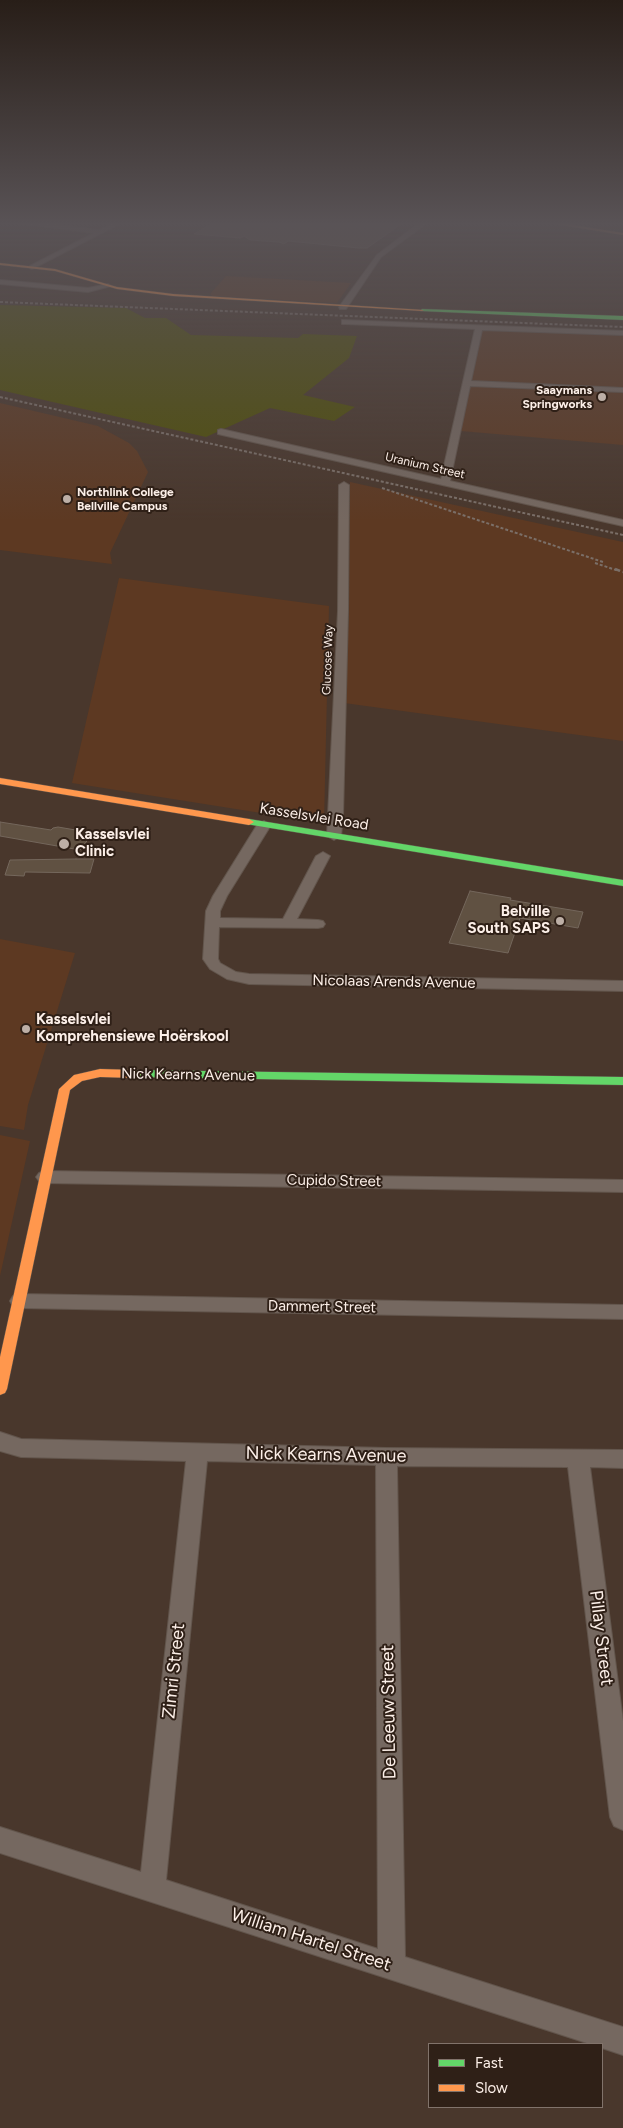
<!DOCTYPE html>
<html>
<head>
<meta charset="utf-8">
<style>
  body { margin:0 }
  #map { position:relative; width:623px; height:2128px; overflow:hidden; background:#49372c; font-family:Figtree,sans-serif }
  canvas { display:block }
  .legend { position:absolute; left:428px; top:2043px; width:175px; height:65px; box-sizing:border-box; background:#2f2017; border:1px solid #81736b; margin:0; padding:6px 9px; list-style:none; font-size:15px; color:#fcefe8 }
  .legend li { display:flex; align-items:center; gap:10px; height:25px }
  .legend b { width:25px; border:1px solid #81736b }
</style>
</head>
<body>
<div id="map">
<canvas width="623" height="2128"></canvas>
<ul class="legend">
<li><b style="height:6px;background:#63d668"></b>Fast</li>
<li><b style="height:6px;background:#ff974d"></b>Slow</li>
</ul>
</div>
<script>
const g = document.querySelector('canvas').getContext('2d');
g.lineJoin = 'round';
function paint(path, color) { g.fillStyle = color; g.fill(path, 'evenodd'); }
const shape = rows => new Path2D(rows.map(r => 'M' + r).join(''));
function trace(path, color, width, dash) { g.strokeStyle = color; g.lineWidth = width; g.lineCap = dash ? 'butt' : 'round'; g.setLineDash(dash || []); g.stroke(path); }
function write(font, color, halo, rows, align = 'center') {
  g.font = font + ' Figtree,sans-serif'; g.lineWidth = 4; g.setLineDash([]); g.textBaseline = 'middle'; g.strokeStyle = halo; g.fillStyle = color; for (const [text, x, y, turn = 0] of rows) {
    g.save(); g.translate(x, y); g.rotate((+turn || 0) * Math.PI / 180); g.textAlign = isNaN(turn) ? turn : align; if (halo) g.strokeText(text, 0, 0); g.fillText(text, 0, 0); g.restore();
  }
}
paint(shape([
  [226,276,351,283,337,303,212,296,210,294],
  [484,330,623,335,623,389,473,381,471,379,482,331],
  [472,386,623,392,623,445,461,431,469,388],
  [0,403,98,426,129,443,137,451,148,472,110,553,112,564,0,550],
  [350,482,623,542,623,741,344,703,349,615],
  [119,578,329,606,324,823,72,783],
  [0,939,75,953,28,1105,24,1130,0,1126],
  [0,1135,30,1141,0,1276]
]), '#5d3922');
paint(shape([
  [0,305,126,308,145,318,166,318,191,335,298,338,303,334,357,336,349,358,303,395,355,407,334,421,270,408,206,437,0,390]
]), '#4f4e07');
const building = shape([
  [212,223,403,223,367,248,359,248,288,241,284,244,279,242,250,240,244,236,240,238,194,234,212,223],
  [0,822,51,830,53,828,58,827,93,833,80,850,0,836,0,822],
  [76,859,94,859,90,873,25,872,24,876,5,875,10,860,76,859],
  [470,891,511,898,510,900,583,912,578,928,520,918,508,953,449,943,470,891]
]);
paint(building, '#605142');
trace(building, '#74675c', 1);
const street = shape([
  [16,223,40,223,100,230,112,223,121,223,32,269,30,268,30,266,94,233,16,223],
  [419,223,427,223,381,257,346,309,340,309,339,307,377,255,419,223],
  [0,280,88,288,108,284,111,286,88,292,0,284,0,280],
  [342,320,623,331,623,335,482,330,471,381,623,388,623,392,470,386,450,481,623,520,623,526,218,434,218,430,221,429,441,479,475,329,345,324,342,324,342,320],
  [344,482,349,485,348,611,343,816,341,836,334,840,327,836,338,611,339,485,344,482],
  [264,821,271,825,227,896,220,911,220,918,283,919,316,856,323,852,330,856,297,919,318,920,323,921,325,924,323,927,318,928,219,927,218,959,220,963,236,972,249,974,623,981,623,991,249,984,227,979,210,969,203,959,206,911,213,896,257,825,264,821],
  [45,1171,623,1180,623,1192,45,1183,39,1181,36,1177,39,1173,45,1171],
  [20,1294,623,1305,623,1319,20,1308,13,1306,10,1301,13,1296,20,1294],
  [0,1432,21,1439,386,1448,623,1450,623,1468,590,1467,623,1721,623,1830,614,1826,610,1817,568,1467,397,1466,405,1957,623,2027,623,2055,602,2048,602,2044,590,2044,0,1853,0,1827,141,1872,186,1461,21,1457,0,1451,0,1432],
  [207,1461,376,1465,378,1949,166,1880,207,1461]
]);
const fast = shape([
  [422,309,623,316,623,320,420,311,422,309],
  [249,819,623,880,623,886,246,824,244,822,249,819],
  [135,1070,623,1077,623,1085,131,1077,129,1074,135,1070]
]);
const slow = shape([
  [561,223,623,233,623,235,548,223,561,223],
  [0,263,55,269,117,287,173,294,424,310,422,311,173,296,117,289,55,271,0,265,0,263],
  [0,778,249,819,254,822,249,825,0,784,0,778],
  [100,1069,135,1070,141,1074,135,1078,100,1077,82,1081,70,1090,7,1389,5,1393,0,1395,0,1357,59,1089,74,1075,100,1069]
]);
trace(street, '#62554c', 2);
trace(fast, '#62554c', 1);
trace(slow, '#62554c', 1);
paint(street, '#756860');
paint(fast, '#63d668');
paint(slow, '#ff974d');
trace(shape([
  [0,302,623,327],
  [0,397,623,535],
  [382,488,603,562],
  [595,563,619,571]
]), '#7b6f68', 2, [3, 2]);
trace(shape([
  [615,569,623,572]
]), '#7b6f68', 2.5, [5.5, 2.5]);
const sky = g.createLinearGradient(0, 0, 0, 521);
sky.addColorStop(0, '#281e18');
sky.addColorStop(0.43, '#595356');
sky.addColorStop(1, '#59535600');
g.fillStyle = sky;
g.fillRect(0, 0, 623, 521);
for (const [x, y, r, color] of [
  [602,397,5,"#bdafa6"],
  [67,499,5,"#bdafa6"],
  [64,844,6,"#bdafa6"],
  [560,921,5,"#bdafa6"],
  [26,1029,5,"#bdafa6"]
]) { const dot = new Path2D(); dot.arc(x, y, r, 0, 2 * Math.PI); g.fillStyle = color; g.fill(dot); trace(dot, '#2f2017', 2); }
write('bold 12px', '#fcefe8', '#2f2017', [
  ["Saaymans",592,390],
  ["Springworks",592,404],
  ["Northlink College",77,492,"left"],
  ["Bellville Campus",77,506,"left"]
], 'right');
write('12px', '#fcefe8', '#2f2017', [
  ["Uranium Street",425,466,13],
  ["Glucose Way",328,660,-88]
]);
write('15px', '#fcefe8', '#2f2017', [
  ["Kasselsvlei Road",314,817,9],
  ["Nicolaas Arends Avenue",394,982,1],
  ["Nick Kearns Avenue",188,1075,1],
  ["Cupido Street",334,1181,1],
  ["Dammert Street",322,1307,1]
]);
write('bold 15px', '#fcefe8', '#2f2017', [
  ["Kasselsvlei",75,835],
  ["Clinic",75,852],
  ["Belville",550,912,"right"],
  ["South SAPS",550,929,"right"],
  ["Kasselsvlei",36,1020],
  ["Komprehensiewe Hoërskool",36,1037]
], 'left');
write('18px', '#fcefe8', '#2f2017', [
  ["Nick Kearns Avenue",326,1455,1],
  ["Pillay Street",601,1638,83],
  ["Zimri Street",174,1671,-84],
  ["De Leeuw Street",389,1712,-91],
  ["William Hartel Street",311,1940,18]
]);
</script>
</body>
</html>
